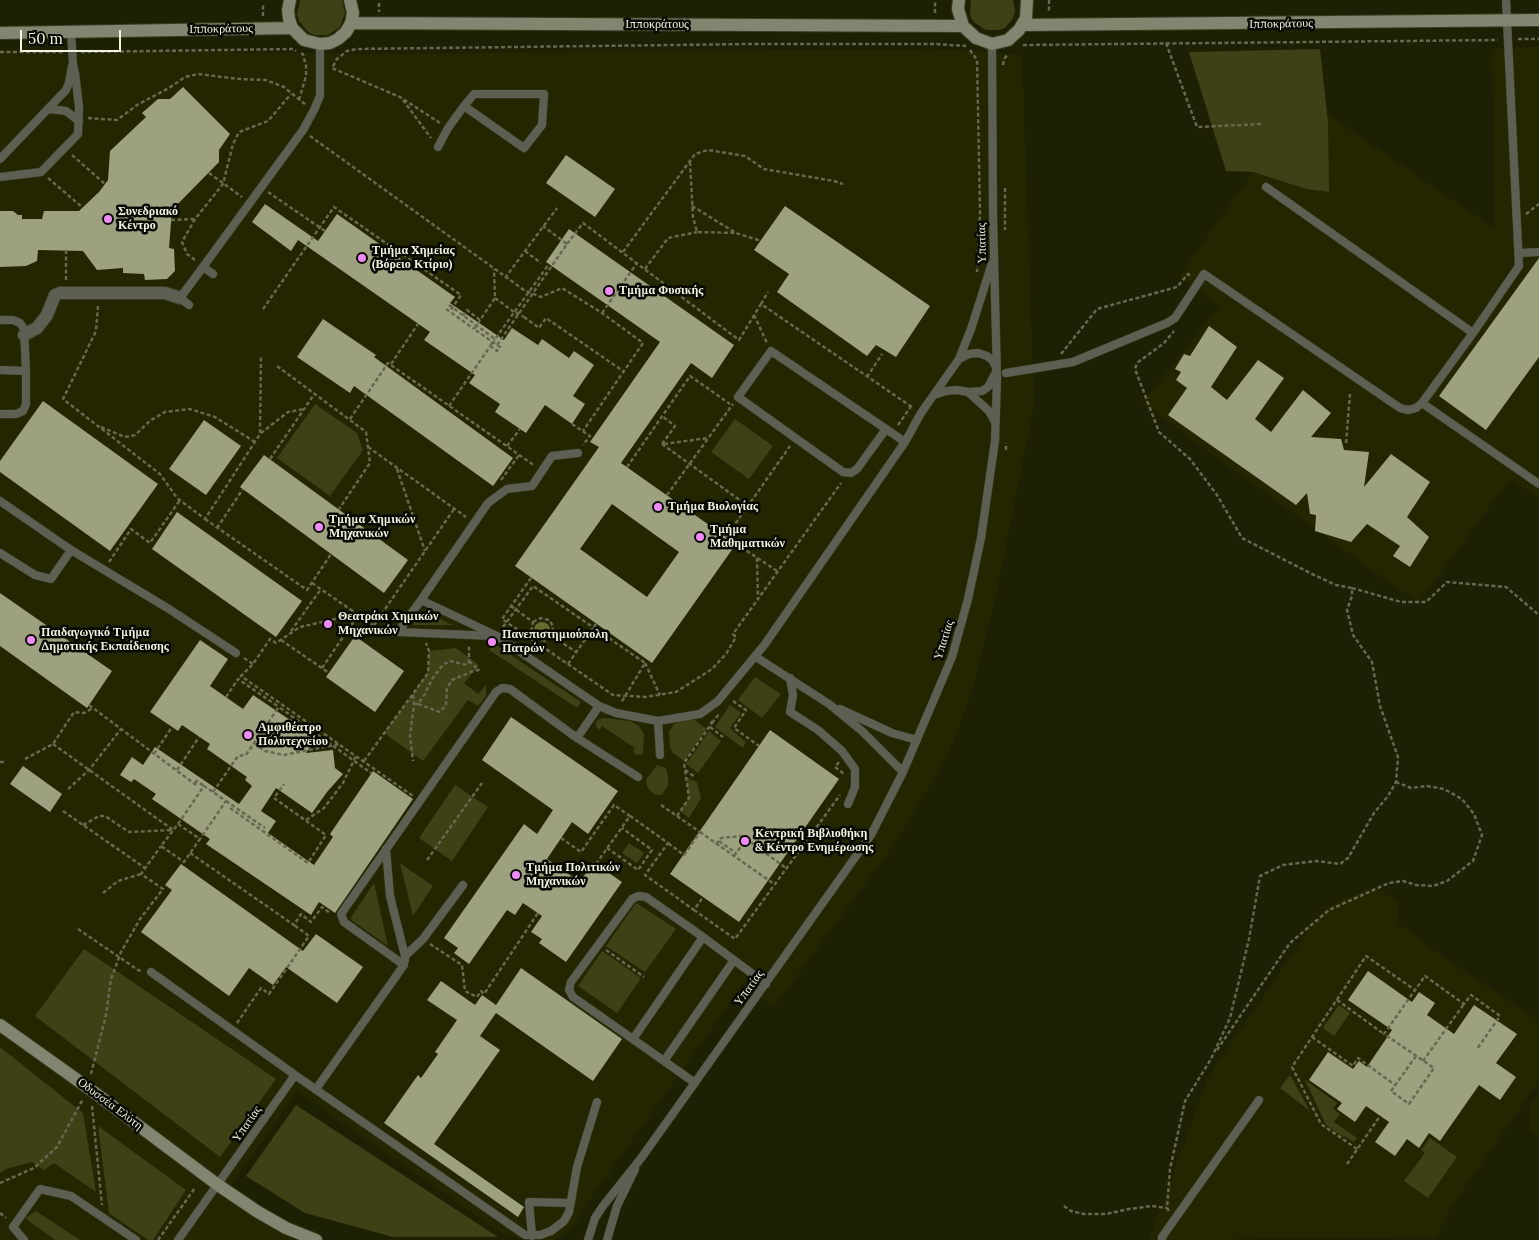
<!DOCTYPE html>
<html>
<head>
<meta charset="utf-8">
<style>
  body { margin:0 }
  #map { position:relative; width:1539px; height:1240px; overflow:hidden; background:#1e2003; font-family:Lora,serif }
  canvas { display:block }
  .scale { position:absolute; left:20px; top:30px; width:101px; height:22px; box-sizing:border-box; border:2px solid #f0f3e1; border-top:0; padding-left:6px; font-size:15px; line-height:18px; white-space:nowrap; color:#f0f3e1; -webkit-text-stroke:4px #080901; paint-order:stroke }
</style>
</head>
<body>
<div id="map">
<canvas width="1539" height="1240"></canvas>
<div class="scale">50 m</div>
</div>
<script>
const g = document.querySelector('canvas').getContext('2d');
g.lineJoin = 'round';
function paint(path, color) { g.fillStyle = color; g.fill(path, 'evenodd'); }
const shape = rows => new Path2D(rows.map(r => 'M' + r).join(''));
function trace(path, color, width, dash) { g.strokeStyle = color; g.lineWidth = width; g.lineCap = dash ? 'butt' : 'round'; g.setLineDash(dash || []); g.stroke(path); }
function write(font, color, halo, rows, align = 'center') {
  g.font = font + ' Lora,serif'; g.lineWidth = 5; g.setLineDash([]); g.textBaseline = 'middle'; g.strokeStyle = halo; g.fillStyle = color; for (const [text, x, y, turn = 0] of rows) {
    g.save(); g.translate(x, y); g.rotate((+turn || 0) * Math.PI / 180); g.textAlign = isNaN(turn) ? turn : align; if (halo) g.strokeText(text, 0, 0); g.fillText(text, 0, 0); g.restore();
  }
}
paint(shape([
  [1539,46,1539,499,1510,479,1418,603,1142,403,1219,306,1179,277,1253,172,1306,189,1328,122,1327,114,1495,229,1492,49],
  [0,49,371,54,938,49,1022,55,1034,406,998,586,970,697,947,758,893,846,774,1007,742,985,677,1078,587,1203,574,1226,560,1237,553,1240,540,1240,517,1238,501,1233,297,1092,224,1196,262,1223,294,1240,0,1240],
  [1376,887,1398,902,1397,922,1440,955,1539,1021,1539,1081,1447,1213,1437,1237,1149,1240,1208,1077,1325,907],
  [1539,1093,1539,1136,1530,1129,1529,1106]
]), '#232600');
paint(shape([
  [300,0,342,0,345,13,340,27,328,35,314,35,308,32,299,21,297,14],
  [971,0,1013,0,1015,11,1013,18,1005,28,999,30,986,30,975,23,971,18,970,11],
  [1320,49,1328,122,1329,192,1306,189,1253,172,1226,171,1189,52],
  [315,404,357,433,363,450,330,496,277,458],
  [735,419,773,446,749,479,711,452],
  [423,611,453,625,412,625],
  [493,643,581,702,577,708,489,650],
  [456,648,479,665,464,683,478,694,486,685,486,696,478,706,468,700,423,761,384,733,428,673,429,651],
  [755,677,781,694,762,718,738,700],
  [730,705,741,713,730,728,746,742,743,748,715,727],
  [605,718,630,721,639,726,644,734,643,754,637,755,633,752,635,748,602,726,599,730,596,726,596,722,599,719],
  [693,719,707,729,684,761,673,753,670,747,669,732,675,723],
  [709,731,721,741,698,773,686,764],
  [657,765,666,768,668,777,668,785,662,795,656,795,650,791,647,786,646,780],
  [686,777,697,782,701,798,689,818,680,811,689,798],
  [455,785,488,807,452,861,419,838],
  [629,843,644,853,637,863,622,853],
  [400,863,433,886,413,916],
  [374,883,388,946,350,919],
  [636,903,676,929,645,972,606,946],
  [84,949,276,1079,220,1157,35,1016],
  [602,951,641,978,617,1013,578,986],
  [1339,1005,1350,1013,1334,1036,1323,1028],
  [0,1047,83,1113,96,1192,54,1163,44,1170,32,1162,6,1169,0,1173],
  [1290,1075,1310,1111,1280,1088],
  [1305,1080,1337,1103,1333,1109,1340,1114,1334,1122,1357,1138,1354,1142,1344,1136,1343,1137,1326,1125],
  [296,1105,498,1237,393,1237,305,1213,246,1176],
  [98,1126,186,1190,153,1240,148,1240,109,1213],
  [1430,1138,1457,1157,1428,1198,1404,1181,1425,1153,1421,1150],
  [36,1211,80,1240,55,1240,25,1218]
]), '#3d4115');
paint(shape([
  '534 630a8 8 0 1 1 16 0a8 8 0 1 1-16 0Z'
]), '#666b2f');
paint(shape([
  [183,87,230,134,219,150,219,162,172,210,169,248,174,249,175,271,167,279,145,280,144,274,123,273,123,268,97,270,83,251,38,250,37,261,26,266,0,267,0,211,13,211,18,215,22,215,22,219,42,219,44,211,79,211,99,192,108,180,110,151,146,117,142,113,158,99,170,99],
  [566,155,615,189,595,217,546,183],
  [265,204,318,241,337,214,455,297,450,303,504,340,512,328,538,345,542,339,569,358,574,351,594,365,573,396,585,404,572,424,545,405,526,433,495,412,500,404,469,383,475,375,424,340,430,332,298,240,291,251,252,222],
  [785,206,930,306,896,357,876,345,867,356,777,292,789,274,754,250],
  [569,229,734,345,712,378,691,363,621,463,736,544,652,663,515,566,599,447,590,442,660,342,546,262],
  [612,504,679,552,647,597,580,549],
  [1539,258,1539,357,1486,430,1439,396],
  [323,319,376,355,374,357,513,458,493,486,354,386,350,393,297,357],
  [1209,326,1237,347,1211,387,1227,400,1258,360,1284,378,1255,419,1271,432,1303,390,1331,413,1311,437,1341,439,1344,450,1369,452,1364,487,1391,454,1430,482,1407,517,1429,537,1410,567,1393,556,1400,546,1367,524,1351,542,1315,531,1316,515,1310,514,1307,493,1296,505,1168,415,1187,388,1176,380,1181,372,1175,369,1184,354,1190,356],
  [43,401,158,484,110,551,0,472,0,461],
  [204,420,241,446,206,495,169,469],
  [264,455,408,560,384,593,240,487],
  [177,512,302,601,276,637,152,549],
  [0,593,112,671,87,708,0,646],
  [355,636,404,671,375,712,326,677],
  [200,640,228,659,210,686,243,709,253,695,290,720,290,719,317,737,306,753,333,750,335,768,343,774,327,792,312,813,276,788,261,811,276,821,268,833,314,865,333,837,330,834,373,771,413,799,335,913,319,902,311,915,206,844,210,839,152,799,156,794,134,779,131,782,120,775,132,757,143,765,155,747,239,804,252,786,245,780,247,777,207,749,210,744,182,725,178,731,150,712],
  [511,717,618,791,588,834,572,822,547,859,580,882,593,862,622,882,566,962,539,943,542,939,531,932,542,916,523,903,515,915,507,910,469,964,454,953,458,948,444,938,524,824,537,834,553,810,482,760],
  [770,730,839,779,739,922,670,874],
  [23,766,62,794,50,812,10,784],
  [181,864,303,951,316,934,363,967,337,1003,286,967,273,985,249,968,229,996,141,932,172,890,165,885],
  [521,968,622,1039,593,1081,496,1013,480,1036,500,1050,434,1144,524,1207,518,1217,384,1123,418,1075,421,1078,438,1054,435,1052,457,1020,427,1000,441,981,475,1005,482,995,496,1005],
  [1368,971,1412,1002,1419,992,1435,1003,1427,1015,1454,1034,1474,1005,1517,1034,1496,1063,1516,1077,1500,1100,1479,1085,1440,1141,1429,1133,1419,1148,1407,1139,1395,1156,1375,1142,1389,1122,1366,1106,1355,1122,1337,1109,1342,1103,1309,1080,1328,1052,1353,1069,1359,1061,1367,1067,1392,1030,1348,1000]
]), '#9da180');
const lane = shape([
  [1506,0,1519,266,1473,333,1422,403,1539,484],
  [49,109,66,111,79,121],
  [438,147,448,128,464,106,474,94,544,94,542,125,524,148,464,106],
  [0,159,66,90,69,83,72,66],
  [0,177,41,172,78,134,79,107,75,73,73,64,71,32],
  [1266,187,1473,333],
  [1519,253,1539,252],
  [213,274,203,267,303,130,314,110,320,96,320,44],
  [189,305,180,298,203,267],
  [0,320,13,320,20,323,24,329,26,371,0,370],
  [1006,373,1073,362,1167,323,1175,318,1204,274,1400,408,1408,410,1416,408,1422,403],
  [968,392,989,411,995,422],
  [934,395,946,391,957,390,968,392,982,391,988,387,997,370,993,361,987,356,978,353,969,354,959,359],
  [0,414,16,414,23,411,26,404,26,371],
  [886,429,857,469,851,473,843,472,738,397,771,351,886,429,905,442],
  [0,501,71,550,51,579,35,575,0,553],
  [71,550,169,609,236,653],
  [421,600,488,503,507,489,532,486,552,456,578,453],
  [382,632,398,632,421,600,497,636,599,706],
  [398,632,494,636],
  [756,657,829,704,862,731,903,772],
  [790,678,793,695,790,712,818,730,842,751,855,769,855,787,848,804],
  [840,709,892,733,917,740],
  [658,721,660,755],
  [577,738,638,777],
  [386,849,390,896,405,956],
  [405,960,405,956,423,939,463,885],
  [151,972,295,1075,525,1235,540,1235,551,1231,564,1221,569,1212,577,1167,597,1102],
  [633,1039,703,937],
  [664,1061,573,997,569,990,571,982,632,899,638,896,646,897,703,937,766,984],
  [695,1083,664,1061,734,960],
  [316,1089,404,965,344,922,341,914,496,692,502,688,510,689,577,738,599,706,616,713,658,721,700,714,718,701,765,644,905,442,921,413,959,359,971,329,992,263],
  [532,1236,529,1202,571,1203],
  [24,1240,13,1227,40,1189,71,1196,136,1240],
  [178,1240,295,1075],
  [588,1240,595,1218,603,1206,642,1157,871,835,903,772,952,657,968,599,981,538,995,441,997,378,993,215,992,44],
  [607,1240,617,1206,635,1169],
  [1162,1240,1162,1237,1259,1100]
]);
const street = shape([
  [24,335,37,328,47,315,55,295,60,293,165,293,180,298]
]);
const secondary = shape([
  [290,0,288,10,289,19,292,28,304,40,320,44,330,43,338,39,346,32,351,23,353,13,350,0],
  [959,0,958,9,963,26,976,38,992,44,1008,40,1019,30,1026,18,1027,0],
  [351,23,963,26],
  [1023,25,1539,20],
  [0,33,292,28],
  [0,1025,87,1087,218,1185,258,1212,286,1228,316,1240]
]);
trace(lane, '#3b3e22', 9);
trace(street, '#3b3e22', 14);
trace(secondary, '#3b3e22', 14);
trace(shape([
  [1049,0,1049,13],
  [379,3,379,12],
  [935,13,935,2],
  [263,16,263,5],
  [1518,39,1539,39],
  [1166,43,1197,127,1262,124],
  [1023,45,1498,40],
  [970,50,977,60,980,213,977,272],
  [0,52,63,52],
  [81,52,293,49,296,51],
  [1003,65,1004,59,1008,54],
  [299,100,306,76,306,66,303,54,301,53],
  [403,100,431,138],
  [88,118,117,120,137,105,169,88,185,77,198,74,239,79,266,80,284,87,306,105],
  [440,123,400,97,332,68,337,59,347,51,357,49,750,44,936,44,966,46],
  [310,136,524,290,541,297,562,288,602,313,643,343,583,431],
  [72,155,105,184],
  [690,162,693,217,697,232,736,233],
  [209,173,242,197],
  [48,178,82,207],
  [1005,188,1005,230],
  [268,192,325,231],
  [692,206,736,233,761,241],
  [1526,214,1539,204],
  [171,220,194,219],
  [567,244,583,223,739,340,761,304,912,407],
  [66,250,66,281],
  [525,251,541,263],
  [623,252,695,154,708,150,745,156,764,169,834,181,843,184],
  [195,260,187,254,182,242,195,219,223,184,233,144,239,132,268,121,291,94],
  [645,269,668,238,697,232],
  [505,278,557,208],
  [495,298,518,315],
  [761,304,768,292],
  [98,306,96,331,63,399,160,474,177,498,205,519,260,434,288,412,304,409],
  [263,309,334,207,461,295,450,311],
  [446,309,474,329],
  [602,313,637,263],
  [754,315,767,343],
  [463,316,467,310,480,320],
  [524,317,539,328,546,318,623,371],
  [494,340,495,339],
  [497,345,567,244,543,226],
  [490,346,497,351,500,347,474,329,495,298,494,269],
  [1061,354,1097,309,1177,287,1188,274,1192,277],
  [391,364,418,324],
  [277,366,366,432,370,463,339,509],
  [867,377,882,354],
  [449,406,491,345],
  [350,419,388,363,535,466],
  [572,424,590,436,583,445],
  [898,425,912,405],
  [101,427,125,437,135,435,151,420,165,412,190,409,215,417,255,442],
  [260,433,261,355],
  [1346,443,1350,394],
  [662,444,748,506],
  [662,444,675,426,662,416],
  [664,444,708,438],
  [507,446,520,429],
  [368,447,466,517],
  [1006,450,1006,443],
  [270,459,315,393],
  [627,467,690,376,730,404],
  [397,469,425,551],
  [501,480,519,455],
  [667,495,733,404],
  [205,519,307,590,331,554],
  [217,528,243,489],
  [757,558,758,599,841,483],
  [109,562,131,529,150,543,180,500],
  [777,571,726,537,790,446],
  [531,578,502,619,613,695,645,697,676,692,712,669,726,654,736,637,733,634,758,599],
  [312,583,373,625],
  [1352,588,1401,602,1426,602,1447,582,1506,587,1539,615],
  [511,606,533,622,531,632,534,638,545,641,552,636,576,652],
  [354,612,335,619,300,627,276,643,270,639,253,664,241,676,413,796],
  [533,622,541,618,549,620,553,626,552,636],
  [374,625,454,509],
  [503,627,533,586,645,663,621,703],
  [291,631,321,589],
  [281,640,329,673],
  [244,658,253,664],
  [469,661,479,670],
  [645,663,660,695],
  [568,664,596,624],
  [322,668,358,615],
  [413,695,414,704,410,736,413,761],
  [733,701,746,710,734,728,759,746],
  [414,704,418,704,425,694,432,679,443,665,450,661,467,665,469,661,469,645],
  [418,704,440,712,446,705,447,688,452,680,471,672,482,669],
  [89,705,196,785],
  [712,723,719,714],
  [710,727,723,737],
  [254,743,265,751,284,755,340,744],
  [53,744,173,830],
  [154,754,172,727],
  [25,759,53,744,74,712,84,713,93,708],
  [364,761,428,673,429,651,426,643],
  [0,762,4,762],
  [839,762,835,767,844,774],
  [177,770,199,737],
  [685,770,695,777],
  [195,783,197,781,204,786],
  [68,789,89,770,121,729],
  [213,792,238,756,246,755,276,711],
  [226,801,265,828],
  [661,805,700,832,684,855,668,843],
  [230,808,308,863,326,835,274,798,284,784],
  [63,811,145,868],
  [630,816,668,843,645,875,694,910,703,897],
  [677,816,689,798,684,763,712,723,709,720],
  [306,820,324,808,343,783,356,756],
  [178,824,204,786,213,792,226,801,200,839],
  [178,824,200,839,184,862,161,846,178,824],
  [83,825,99,816,105,816,129,832,172,830],
  [700,832,774,884],
  [561,838,581,852,614,805,630,816,596,864],
  [719,841,736,853],
  [716,844,721,838,742,836,786,868],
  [607,848,638,870,652,850,622,828],
  [190,853,294,925,301,914,311,922,322,907,330,913],
  [734,856,748,837],
  [427,860,482,783],
  [103,893,118,881,141,874],
  [694,910,735,939,840,795],
  [78,929,138,970,142,971],
  [430,944,462,965,465,991,477,997,481,991,484,994,538,913],
  [606,950,644,977],
  [1337,1000,1384,1034],
  [237,1023,261,988,269,994,309,936,294,925],
  [1312,1037,1353,1066,1358,1058,1395,1085],
  [1217,1050,1290,943,1329,910,1389,883,1403,881,1416,885,1433,886,1447,881,1473,861,1482,835,1474,814,1462,799,1444,789,1427,786,1411,788,1396,782],
  [1416,1056,1391,1091,1409,1104,1434,1068,1384,1034,1425,976,1464,1004,1471,995,1500,1016,1477,1049],
  [1423,1061,1464,1004],
  [91,1074,106,1015,111,979,121,952,140,919,163,889,141,874,161,846],
  [92,1106,102,1205],
  [1357,1149,1321,1124,1292,1067,1366,956,1415,990],
  [1347,1164,1380,1116],
  [0,1183,34,1168,57,1147,83,1099],
  [1064,1206,1071,1211,1084,1214,1106,1214,1129,1209,1152,1206,1167,1208],
  [1169,1211,1167,1208,1170,1169,1185,1101,1211,1059,1230,1018,1249,939,1260,876,1283,865,1317,861,1340,864,1348,858,1374,813,1388,796,1396,782,1398,757,1380,706,1372,662,1353,635,1347,610,1352,596,1352,588,1336,585,1312,574,1242,538,1217,495,1190,459,1159,432,1135,369,1137,363,1164,343,1174,331],
  [0,1213,6,1218],
  [158,1240,195,1188]
]), '#66684f', 2.5, [4, 2.5]);
trace(lane, '#5d5f52', 8);
trace(street, '#5d5f52', 12);
trace(secondary, '#82856f', 12);
trace(shape([
  [449,305,495,339,549,264],
  [516,312,524,317],
  [491,345,494,340],
  [226,697,238,679,279,707],
  [276,711,279,707,371,773]
]), '#66684f', 2.5, [4, 2.5]);
for (const [x, y, r, color] of [
  [108,219,5,"#ee8bf8"],
  [362,258,5,"#ee8bf8"],
  [609,291,5,"#ee8bf8"],
  [658,507,5,"#ee8bf8"],
  [319,527,5,"#ee8bf8"],
  [700,537,5,"#ee8bf8"],
  [328,624,5,"#ee8bf8"],
  [31,640,5,"#ee8bf8"],
  [492,642,5,"#ee8bf8"],
  [248,735,5,"#ee8bf8"],
  [745,841,5,"#ee8bf8"],
  [516,875,5,"#ee8bf8"]
]) { const dot = new Path2D(); dot.arc(x, y, r, 0, 2 * Math.PI); g.fillStyle = color; g.fill(dot); trace(dot, '#080901', 2); }
write('12px', '#f0f3e1', '#080901', [
  ["Ιπποκράτους",1281,24,-1],
  ["Ιπποκράτους",657,25],
  ["Ιπποκράτους",221,29,-1],
  ["Υπατίας",982,243,-91],
  ["Υπατίας",944,640,-73],
  ["Υπατίας",749,988,-54],
  ["Οδυσσέα Ελύτη",110,1104,37],
  ["Υπατίας",247,1124,-55]
]);
write('bold 12px', '#f0f3e1', '#080901', [
  ["Συνεδριακό",118,212],
  ["Κέντρο",118,226],
  ["Τμήμα Xημείας",372,251],
  ["(Βόρειο Κτίριο)",372,265],
  ["Τμήμα Φυσικής",619,291],
  ["Τμήμα Βιολογίας",668,507],
  ["Τμήμα Χημικών",329,520],
  ["Μηχανικών",329,534],
  ["Τμήμα",710,530],
  ["Μαθηματικών",710,544],
  ["Θεατράκι Χημικών",338,617],
  ["Μηχανικών",338,631],
  ["Παιδαγωγικό Τμήμα",41,633],
  ["Δημοτικής Εκπαίδευσης",41,647],
  ["Πανεπιστημιούπολη",502,635],
  ["Πατρών",502,649],
  ["Αμφιθέατρο",258,728],
  ["Πολυτεχνείου",258,742],
  ["Κεντρική Βιβλιοθήκη",755,834],
  ["& Κέντρο Ενημέρωσης",755,848],
  ["Τμήμα Πολιτικών",526,868],
  ["Μηχανικών",526,882]
], 'left');
</script>
</body>
</html>
